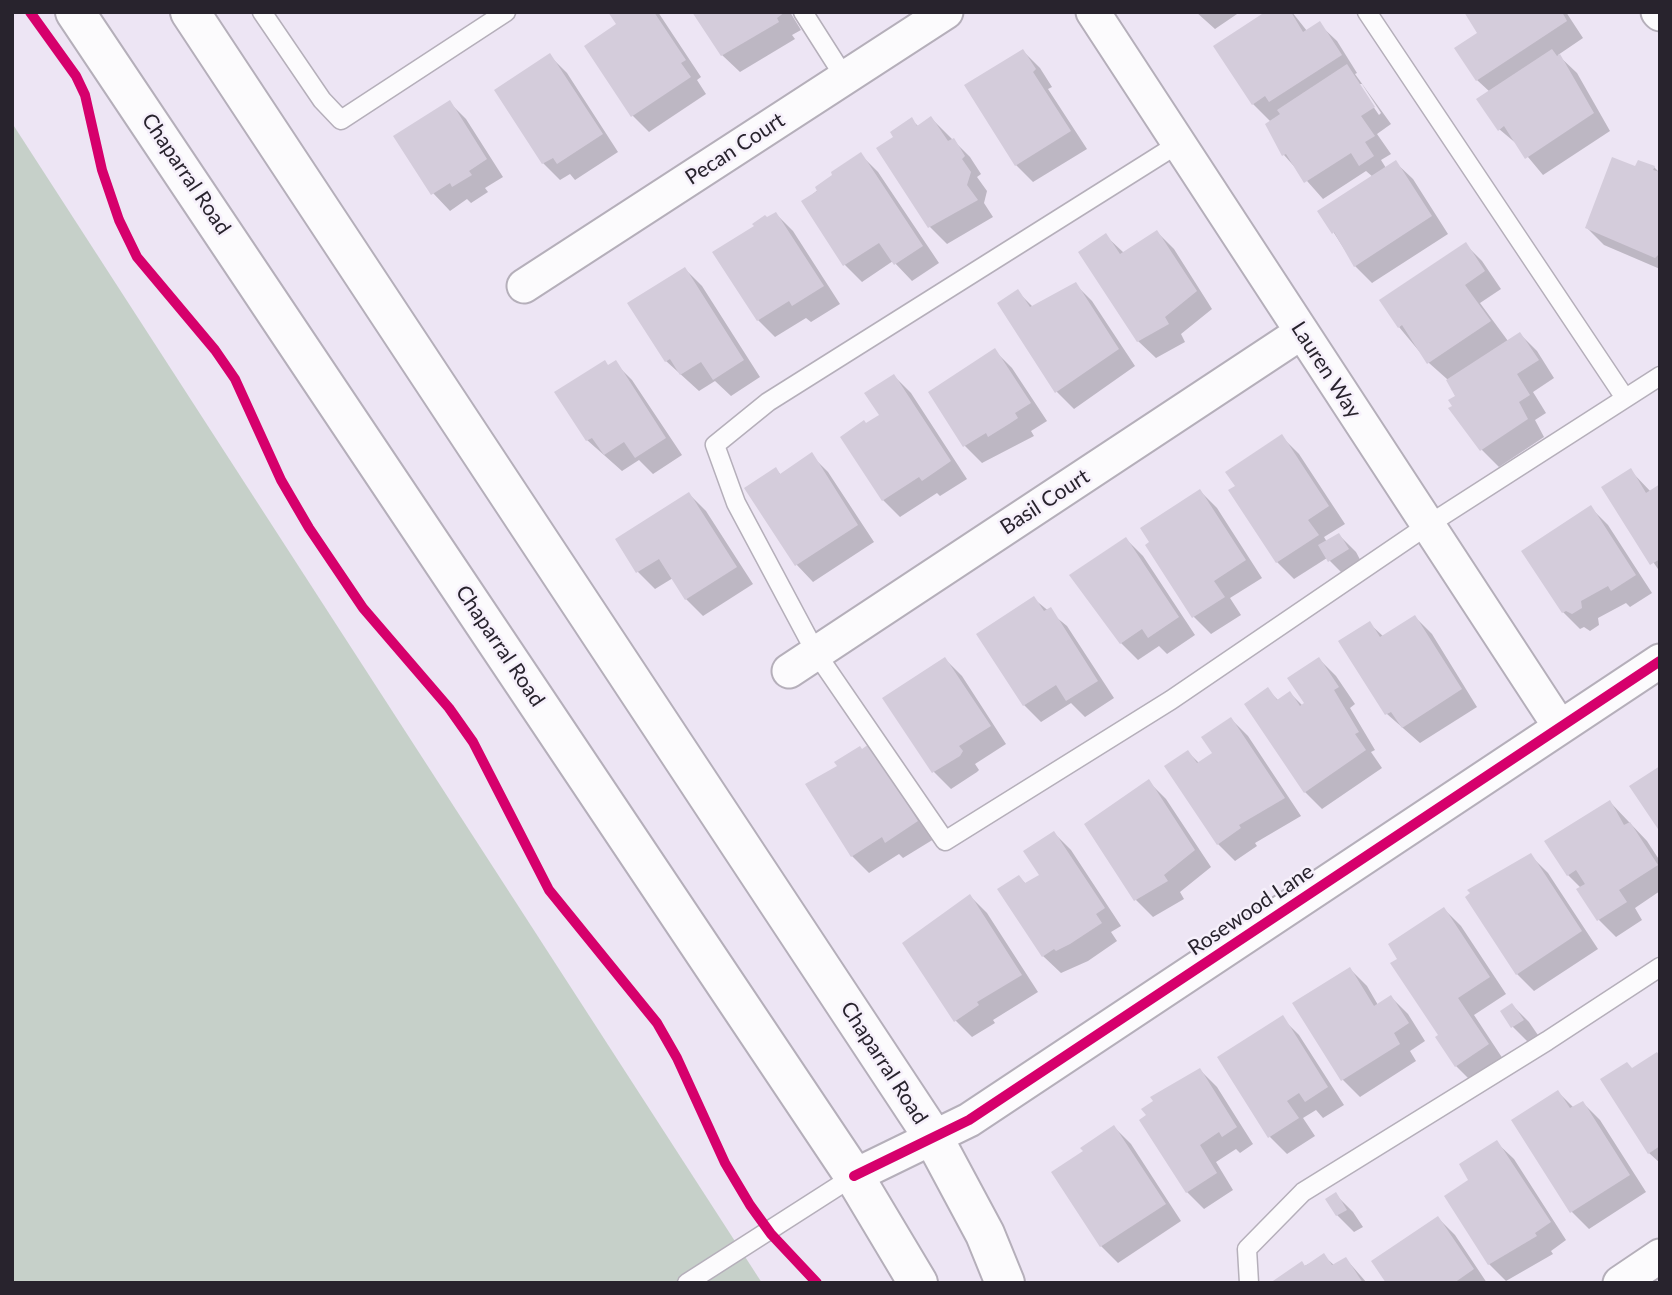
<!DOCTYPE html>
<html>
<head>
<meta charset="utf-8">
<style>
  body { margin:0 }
  #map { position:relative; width:1672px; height:1295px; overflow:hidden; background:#ede5f4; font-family:Lato,sans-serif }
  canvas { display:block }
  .frame { position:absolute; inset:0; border:14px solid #28232d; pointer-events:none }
</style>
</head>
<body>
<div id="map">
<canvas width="1672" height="1295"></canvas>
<div class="frame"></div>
</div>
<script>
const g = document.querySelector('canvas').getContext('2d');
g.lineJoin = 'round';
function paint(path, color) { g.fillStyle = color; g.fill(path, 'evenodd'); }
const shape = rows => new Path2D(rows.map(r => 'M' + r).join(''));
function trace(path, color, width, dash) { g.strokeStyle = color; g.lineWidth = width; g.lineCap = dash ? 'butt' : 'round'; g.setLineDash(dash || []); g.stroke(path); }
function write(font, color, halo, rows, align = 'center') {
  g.font = font + ' Lato,sans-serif'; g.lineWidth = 5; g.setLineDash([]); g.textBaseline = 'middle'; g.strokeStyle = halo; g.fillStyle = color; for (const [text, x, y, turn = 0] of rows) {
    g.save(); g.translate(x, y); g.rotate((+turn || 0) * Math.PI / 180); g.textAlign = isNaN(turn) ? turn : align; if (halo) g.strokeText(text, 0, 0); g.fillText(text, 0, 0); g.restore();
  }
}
paint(shape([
  [12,123,762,1283,12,1283]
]), '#c6d0c9');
paint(shape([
  [611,12,658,12,701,77,697,80,706,94,649,132,632,115,618,25],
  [694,12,790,12,801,30,792,35,795,39,740,72,722,55],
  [1196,12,1240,12,1215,29],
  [1268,12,1292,12,1307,31,1319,24,1337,41,1357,73,1355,74,1391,124,1377,134,1391,154,1381,160,1386,168,1395,162,1413,179,1448,234,1372,283,1355,266,1320,211,1373,177,1366,171,1323,199,1284,155,1267,124,1271,122,1253,104],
  [1358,84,1362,84,1381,113,1379,115],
  [1466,12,1566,12,1583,38,1558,55,1577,73,1610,131,1543,175,1518,145,1499,129,1490,92,1477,80,1480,33],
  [1023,51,1040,68,1052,87,1048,89,1087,149,1033,182,1016,165],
  [550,56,567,73,618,152,575,180,570,174,560,180,543,163],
  [449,102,466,119,503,177,485,188,488,192,471,203,467,199,450,211,433,193],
  [931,118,970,157,981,174,977,177,987,191,984,203,993,217,947,244,930,227,895,137,912,120,919,127],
  [861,155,878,172,939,263,912,281,893,261,862,282,845,265,803,202],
  [1654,167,1660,173,1660,269,1604,245,1587,228,1636,168],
  [776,214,793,231,840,304,811,322,806,318,775,337,758,320,715,253],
  [1157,232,1174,249,1212,309,1181,334,1185,342,1156,358,1138,341,1106,236,1124,253],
  [1465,244,1482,261,1501,289,1480,303,1508,341,1520,334,1537,351,1554,378,1533,392,1546,413,1535,420,1544,437,1499,467,1482,450,1447,379,1429,363,1399,327],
  [685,269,702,286,760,377,731,396,715,381,699,391,666,361],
  [1075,284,1092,301,1135,366,1074,409,1057,392,999,303,1017,291,1034,308],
  [995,351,1012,368,1047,421,1031,431,1034,436,982,463,965,446,930,393],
  [615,363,632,380,682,455,653,474,639,460,622,471,587,440,609,367],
  [894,376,911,393,967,479,940,496,937,493,900,517,883,500,866,425,881,415],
  [1282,437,1299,454,1345,524,1324,537,1327,542,1339,535,1356,552,1364,567,1347,578,1327,558,1294,579,1277,562,1237,486],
  [811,455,828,472,874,542,813,582,796,564,776,469,781,475],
  [1631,471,1651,492,1660,486,1660,572,1603,488],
  [1200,491,1217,508,1262,578,1230,598,1241,615,1211,634,1194,617,1147,545],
  [689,494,706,511,753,584,703,616,686,599,673,578,655,589,638,572,617,540],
  [1591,508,1608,525,1652,593,1630,607,1626,603,1598,618,1599,625,1590,631,1584,627,1580,629,1563,612],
  [1126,539,1143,556,1195,635,1167,654,1159,646,1138,660,1121,643],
  [1034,599,1067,626,1114,698,1085,717,1071,703,1041,722,1024,705,979,634],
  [1415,617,1432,634,1477,707,1420,743,1387,714,1341,642,1370,624,1384,637],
  [945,659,962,676,1006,744,975,764,979,770,977,772,951,789,934,772,885,699],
  [1319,659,1336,676,1355,704,1350,708,1375,750,1371,752,1382,768,1322,809,1305,792,1268,690,1279,701,1290,693,1303,706,1306,704],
  [1231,719,1248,736,1301,816,1255,843,1257,846,1235,861,1218,844,1188,752,1199,763,1215,753],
  [886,763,934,839,903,858,899,854,869,873,852,856,807,785],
  [1149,782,1166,799,1211,867,1180,892,1184,899,1153,917,1136,900],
  [1610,802,1647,841,1660,861,1660,891,1635,908,1642,920,1616,937,1599,920,1579,889,1581,888,1568,875],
  [1054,833,1071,850,1121,926,1111,932,1117,941,1088,961,1061,973,1043,956,1019,877,1027,885,1042,875],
  [1530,855,1548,873,1598,949,1534,991,1517,974,1472,894],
  [970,896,987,913,1038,992,993,1020,995,1023,972,1037,955,1020],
  [1444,909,1461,926,1506,994,1474,1015,1505,1062,1473,1083,1456,1066,1399,959],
  [1350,969,1367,986,1378,1005,1391,997,1408,1014,1425,1041,1410,1051,1416,1061,1360,1097,1343,1080,1295,1004],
  [1512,1005,1529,1022,1540,1038,1530,1044,1513,1027],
  [1282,1018,1299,1035,1344,1105,1323,1118,1316,1110,1303,1118,1315,1136,1287,1154,1270,1137],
  [1660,1058,1660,1163,1649,1153],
  [1200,1070,1217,1087,1253,1144,1240,1153,1236,1149,1216,1162,1233,1190,1204,1209,1187,1192,1148,1116],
  [1558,1092,1574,1108,1583,1103,1600,1120,1646,1192,1589,1229,1572,1212,1514,1120],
  [1114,1127,1131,1144,1181,1221,1118,1263,1101,1246,1085,1152],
  [1496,1142,1514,1159,1566,1240,1551,1251,1553,1254,1506,1281,1489,1264,1471,1180],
  [1336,1195,1353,1212,1363,1227,1354,1232,1337,1215],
  [1438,1218,1455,1235,1487,1283,1388,1283],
  [1324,1256,1335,1266,1346,1259,1367,1283,1273,1282]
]), '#0003');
paint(shape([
  [608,12,654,12,686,60,681,63,691,77,631,117,584,46,616,24],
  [692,12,785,12,777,18,779,22,721,56],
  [1265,12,1291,12,1303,32,1320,21,1342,55,1269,102,1265,96,1252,105,1213,46],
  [1464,12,1562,12,1567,21,1476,81,1454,48,1477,33],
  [1023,49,1036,69,1033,72,1071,131,1015,166,964,85],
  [1552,49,1557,56,1560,54,1594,113,1525,159,1504,126,1498,131,1476,99],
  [550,53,603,134,557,164,553,158,542,164,494,90],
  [1347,64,1375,107,1361,116,1375,136,1365,142,1374,156,1359,166,1351,153,1304,183,1286,154,1282,156,1265,124,1280,114,1277,110],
  [450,100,487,159,469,171,472,175,452,187,450,183,431,195,393,136],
  [931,116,948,141,954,138,965,156,962,159,971,172,967,185,978,200,928,228,876,148,893,137,890,132,912,117,917,126],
  [861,152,923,246,894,265,879,243,843,266,801,201,817,191,815,187,832,175,831,172],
  [1612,157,1635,166,1638,160,1655,166,1653,170,1660,172,1660,253,1655,258,1585,228],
  [1396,160,1432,216,1354,267,1334,232,1332,234,1317,211],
  [776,212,824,286,792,306,789,301,757,321,712,252,754,226,752,224,765,215,767,217],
  [1157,230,1197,291,1165,317,1169,324,1137,342,1078,252,1106,233,1120,254],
  [1466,242,1485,271,1465,285,1491,321,1427,364,1402,325,1398,328,1379,300],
  [685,267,744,360,713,380,701,362,680,375,670,359,665,362,627,303],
  [1076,282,1119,349,1055,393,997,303,1018,289,1030,307],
  [1520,332,1539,360,1517,374,1530,395,1519,402,1528,419,1480,451,1448,408,1452,406,1448,400,1455,396,1446,380],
  [995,348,1031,403,1015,413,1018,418,1009,424,988,437,986,433,963,447,928,392],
  [605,360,608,365,616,360,666,438,635,458,624,442,604,455,592,438,586,441,554,392],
  [894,374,951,461,922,481,919,477,882,501,840,437,864,420,866,423,879,415,864,393],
  [1282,434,1329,506,1308,520,1319,535,1276,563,1228,490,1235,486,1225,472],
  [812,452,858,525,795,566,744,488,776,467,780,474],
  [1631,468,1646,493,1660,484,1660,559,1650,565,1601,487],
  [1200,489,1246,560,1214,581,1225,597,1192,618,1145,545,1149,542,1140,528],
  [689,492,737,567,685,600,659,559,636,573,615,539],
  [1591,505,1636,575,1611,591,1608,586,1581,601,1582,608,1572,614,1566,611,1562,613,1521,551],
  [1339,533,1349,549,1328,562,1318,545],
  [1126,537,1179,617,1148,638,1142,629,1120,644,1069,575],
  [1034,596,1044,611,1051,607,1098,681,1066,701,1056,685,1023,706,976,634],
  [1415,615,1462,689,1402,728,1391,712,1385,715,1338,641,1370,621,1380,637],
  [945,657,991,726,959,746,963,751,960,756,932,773,882,698],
  [1319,657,1339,687,1334,690,1359,732,1355,734,1366,750,1304,793,1244,704,1268,687,1277,700,1290,691,1300,706,1304,703,1287,678],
  [1231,717,1285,798,1239,825,1241,828,1217,845,1164,766,1188,750,1197,763,1212,753,1201,737],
  [869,744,918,821,885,843,882,837,851,857,805,784,837,766,834,762,860,746,862,749],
  [1660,766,1660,832,1629,786],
  [1149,779,1195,850,1164,875,1168,881,1134,901,1084,824],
  [1610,800,1624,825,1630,822,1658,865,1619,890,1627,902,1597,921,1576,889,1585,884,1576,870,1567,876,1544,841],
  [1054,831,1105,908,1096,914,1102,923,1070,944,1056,951,1054,949,1042,957,997,889,1019,875,1025,883,1039,875,1023,851],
  [1531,853,1582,931,1516,975,1465,897,1470,893,1467,890],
  [970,894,1022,975,977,1002,979,1005,954,1022,902,943],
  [1444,907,1490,977,1458,998,1489,1044,1455,1067,1435,1037,1438,1035,1390,963,1397,959,1388,944],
  [1350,967,1374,1006,1391,995,1409,1023,1394,1033,1400,1044,1341,1081,1292,1003],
  [1512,1003,1524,1020,1511,1028,1500,1011],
  [1283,1015,1328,1087,1305,1102,1299,1093,1287,1101,1299,1118,1268,1138,1217,1057],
  [1657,1052,1660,1057,1660,1146,1648,1154,1600,1079,1627,1062,1632,1068],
  [1200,1068,1237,1127,1222,1137,1219,1132,1200,1145,1217,1173,1186,1193,1139,1120,1146,1115,1141,1109,1153,1101,1150,1097],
  [1558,1090,1570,1108,1583,1101,1630,1175,1570,1213,1511,1120],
  [1114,1125,1166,1204,1100,1247,1051,1172,1083,1151,1080,1148],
  [1497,1140,1551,1222,1535,1233,1537,1236,1488,1265,1444,1196,1468,1180,1459,1164],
  [1336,1192,1347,1210,1336,1216,1325,1199],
  [1438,1216,1474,1269,1454,1283,1386,1283,1371,1261],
  [1324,1253,1332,1265,1346,1257,1363,1283,1270,1283,1302,1261,1305,1266]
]), '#d4ccdb');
const service = shape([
  [262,12,322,100,341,120,506,12],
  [803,12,845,78],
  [1367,12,1625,398],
  [1178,144,768,402,715,445,736,503,816,653,945,841,1171,700,1428,525,1660,376],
  [687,1283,854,1176],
  [1249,1283,1247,1249,1303,1192,1547,1041,1660,967]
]);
const minor = shape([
  [1093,12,1560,727],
  [1658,12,1660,14],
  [524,286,946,12],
  [789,671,1302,332],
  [854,1176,969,1120,1660,661],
  [1620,1283,1660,1256]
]);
const secondary = shape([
  [75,12,854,1176,918,1283],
  [190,12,933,1137,985,1234,1005,1283]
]);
trace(service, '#b5afba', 21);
trace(minor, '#b5afba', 37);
trace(secondary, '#b5afba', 42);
trace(service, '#fcfbfd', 18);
trace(minor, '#fcfbfd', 33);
trace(secondary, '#fcfbfd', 38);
trace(shape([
  [30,12,76,76,85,95,102,170,119,220,137,257,215,350,235,379,281,480,309,528,363,608,449,708,473,742,549,890,657,1023,677,1058,725,1163,750,1205,771,1234,817,1283],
  [854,1176,969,1120,1660,661]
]), '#d6006c', 10);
write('21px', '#28232d', '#f6f0fb', [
  ["Pecan Court",735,149,-33],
  ["Chaparral Road",186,174,56],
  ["Lauren Way",1326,370,57],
  ["Basil Court",1045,502,-33],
  ["Chaparral Road",500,646,56],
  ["Rosewood Lane",1251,910,-34],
  ["Chaparral Road",884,1063,57]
]);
</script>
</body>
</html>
